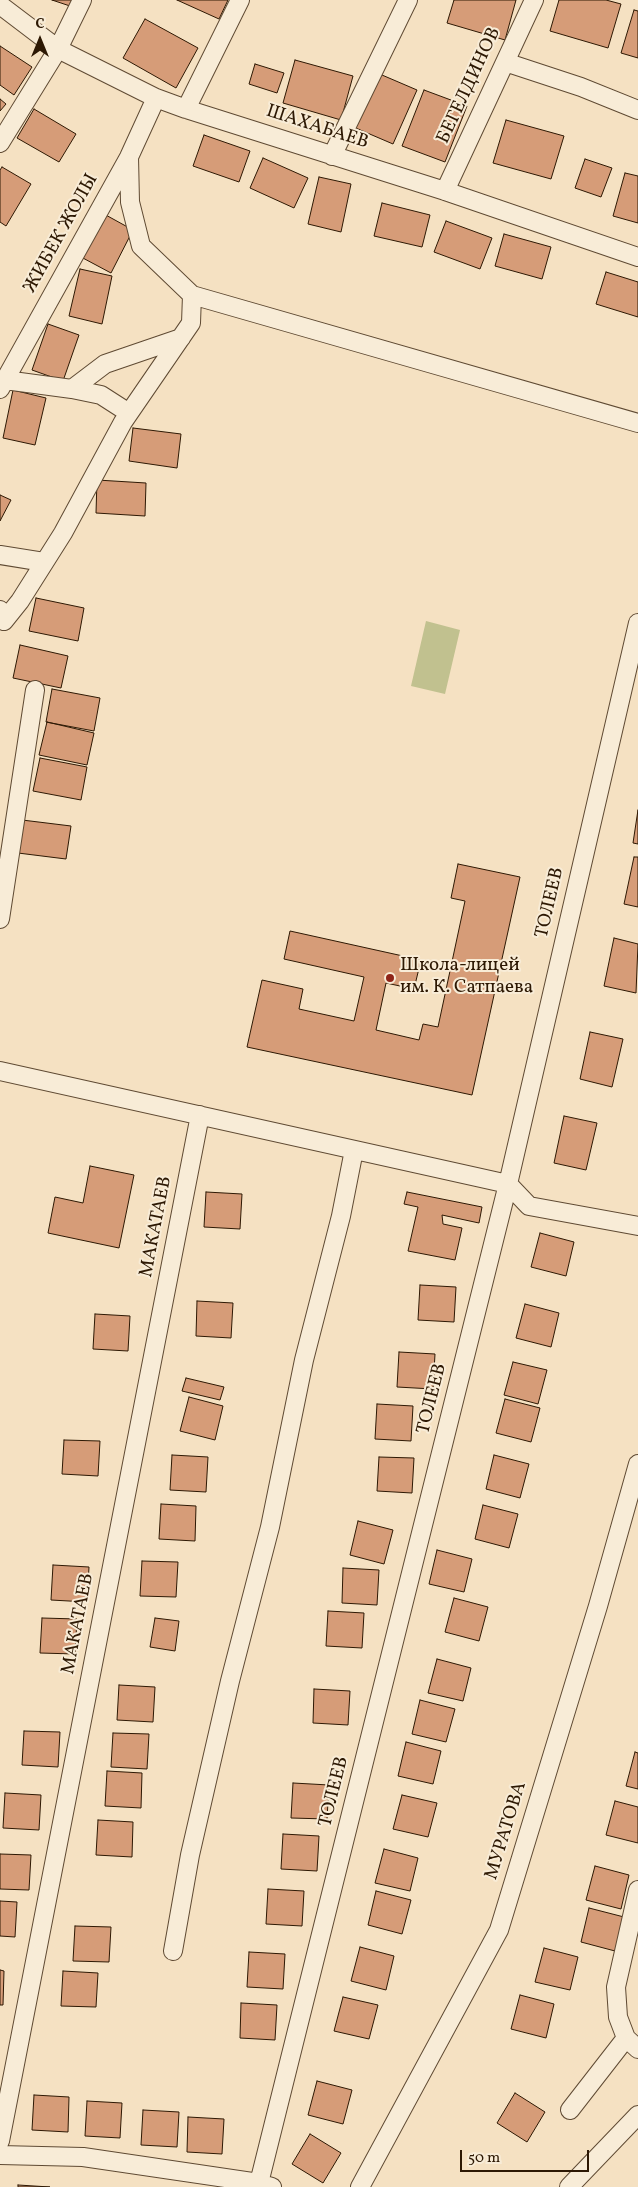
<!DOCTYPE html>
<html>
<head>
<meta charset="utf-8">
<style>
  body { margin:0 }
  #map { position:relative; width:638px; height:2187px; overflow:hidden; background:#f5e1c2; font-family:Vollkorn,serif }
  canvas { display:block }
  .north { position:absolute; left:15px; top:15px; width:50px; height:50px; -webkit-text-stroke:4px #f8ecd7; paint-order:stroke; rotate:0deg; font-size:14px; font-weight:700; line-height:20px; text-align:center; color:#2d1803 }
  .north::after { content:''; display:block; margin:auto; width:18px; height:22px; background:#2d1803; clip-path:polygon(50% 0,100% 100%,50% 72%,0 100%) }
  .scale { position:absolute; left:460px; top:2150px; width:129px; height:22px; box-sizing:border-box; border:2px solid #2d1803; border-top:0; padding-left:6px; font-size:15px; line-height:18px; white-space:nowrap; color:#2d1803; -webkit-text-stroke:4px #f8ecd7; paint-order:stroke }
</style>
</head>
<body>
<div id="map">
<canvas width="638" height="2187"></canvas>
<div class="north">С</div>
<div class="scale">50 m</div>
</div>
<script>
const g = document.querySelector('canvas').getContext('2d');
g.lineJoin = 'round';
function paint(path, color) { g.fillStyle = color; g.fill(path, 'evenodd'); }
const shape = rows => new Path2D(rows.map(r => 'M' + r).join(''));
function trace(path, color, width, dash) { g.strokeStyle = color; g.lineWidth = width; g.lineCap = dash ? 'butt' : 'round'; g.setLineDash(dash || []); g.stroke(path); }
function write(font, color, halo, rows, align = 'center') {
  g.font = font + ' Vollkorn,serif'; g.lineWidth = 4; g.setLineDash([]); g.textBaseline = 'middle'; g.strokeStyle = halo; g.fillStyle = color; for (const [text, x, y, turn = 0] of rows) {
    g.save(); g.translate(x, y); g.rotate((+turn || 0) * Math.PI / 180); g.textAlign = isNaN(turn) ? turn : align; if (halo) g.strokeText(text, 0, 0); g.fillText(text, 0, 0); g.restore();
  }
}
paint(shape([
  [426,621,460,630,445,694,411,686]
]), '#c1c18f');
const building = shape([
  [52,0,75,0,73,7,52,0],
  [177,0,228,0,219,19,177,0],
  [454,0,516,0,505,40,447,23,454,0],
  [559,0,606,0,621,4,608,48,550,31,559,0],
  [634,10,638,11,638,58,621,53,634,10],
  [145,19,198,48,176,88,123,58,145,19],
  [0,46,32,67,14,95,0,85,0,46],
  [295,60,353,76,341,120,283,103,295,60],
  [255,64,284,73,277,93,249,84,255,64],
  [375,72,417,90,393,144,351,126,375,72],
  [424,90,467,106,445,162,402,146,424,90],
  [0,99,6,104,0,111,0,99],
  [34,109,76,134,59,162,17,138,34,109],
  [506,120,564,136,551,179,493,163,506,120],
  [204,135,250,151,239,182,193,166,204,135],
  [263,158,308,178,294,208,250,188,263,158],
  [585,159,612,168,601,197,575,188,585,159],
  [2,167,31,184,6,226,0,222,0,170,2,167],
  [625,173,638,176,638,223,613,216,625,173],
  [319,177,351,184,341,232,308,224,319,177],
  [382,203,430,215,422,247,374,236,382,203],
  [104,214,133,230,111,273,81,257,104,214],
  [446,221,492,238,480,269,434,252,446,221],
  [504,234,551,247,542,279,495,266,504,234],
  [80,269,112,276,102,324,69,316,80,269],
  [606,272,638,282,638,317,596,304,606,272],
  [48,324,79,335,63,381,32,370,48,324],
  [13,390,46,398,35,445,3,438,13,390],
  [133,428,181,434,177,468,129,461,133,428],
  [97,480,146,483,145,516,96,513,97,480],
  [0,495,11,500,0,521,0,495],
  [36,598,84,608,78,641,29,631,36,598],
  [20,645,68,656,61,688,13,678,20,645],
  [52,689,100,698,94,731,46,722,52,689],
  [47,722,94,733,87,765,39,755,47,722],
  [40,758,87,767,81,800,33,791,40,758],
  [638,810,638,844,633,843,638,810],
  [22,820,71,826,66,859,18,853,22,820],
  [634,857,638,857,638,907,624,904,634,857],
  [458,864,520,877,472,1095,247,1047,262,980,303,989,299,1009,354,1021,364,977,284,959,290,931,421,960,414,989,386,983,376,1030,419,1040,423,1024,438,1027,465,901,451,898,458,864],
  [614,938,638,944,636,993,604,986,614,938],
  [590,1032,623,1039,612,1087,580,1079,590,1032],
  [564,1116,597,1123,586,1170,554,1163,564,1116],
  [90,1166,134,1175,119,1248,48,1233,55,1197,83,1203,90,1166],
  [206,1192,242,1194,240,1229,204,1227,206,1192],
  [407,1192,482,1207,479,1223,442,1215,443,1224,462,1228,455,1260,408,1251,418,1207,404,1204,407,1192],
  [540,1233,574,1242,566,1276,531,1267,540,1233],
  [420,1285,456,1287,454,1322,418,1320,420,1285],
  [197,1301,233,1303,231,1338,196,1336,197,1301],
  [525,1304,559,1313,551,1347,516,1338,525,1304],
  [95,1314,130,1316,128,1351,93,1349,95,1314],
  [399,1352,435,1354,433,1389,397,1387,399,1352],
  [513,1362,547,1370,538,1404,504,1395,513,1362],
  [186,1378,224,1387,220,1400,182,1391,186,1378],
  [189,1397,223,1406,215,1440,180,1431,189,1397],
  [505,1399,540,1408,531,1442,496,1433,505,1399],
  [377,1404,413,1406,411,1441,375,1439,377,1404],
  [64,1440,100,1441,98,1476,62,1474,64,1440],
  [172,1455,208,1457,206,1492,170,1490,172,1455],
  [494,1455,529,1464,520,1498,486,1489,494,1455],
  [379,1457,414,1458,412,1493,377,1491,379,1457],
  [161,1504,196,1506,195,1541,159,1539,161,1504],
  [483,1505,518,1514,509,1548,475,1539,483,1505],
  [358,1521,393,1530,384,1564,350,1555,358,1521],
  [437,1550,472,1559,464,1592,429,1584,437,1550],
  [142,1561,178,1562,176,1597,140,1596,142,1561],
  [53,1565,89,1567,87,1602,51,1600,53,1565],
  [343,1568,379,1570,377,1605,342,1603,343,1568],
  [454,1598,488,1607,479,1641,445,1632,454,1598],
  [328,1611,364,1613,362,1648,326,1646,328,1611],
  [42,1618,77,1619,75,1654,40,1653,42,1618],
  [155,1618,179,1621,175,1651,150,1647,155,1618],
  [437,1659,471,1668,463,1701,428,1693,437,1659],
  [119,1685,155,1687,153,1722,117,1720,119,1685],
  [314,1689,350,1691,348,1725,313,1723,314,1689],
  [420,1700,455,1709,446,1742,412,1734,420,1700],
  [24,1731,60,1732,58,1767,22,1765,24,1731],
  [113,1733,149,1734,147,1769,111,1767,113,1733],
  [406,1742,441,1751,433,1784,398,1776,406,1742],
  [635,1752,638,1753,638,1789,626,1786,635,1752],
  [107,1771,142,1773,141,1808,105,1806,107,1771],
  [293,1783,329,1785,327,1819,291,1818,293,1783],
  [5,1793,41,1795,39,1830,3,1828,5,1793],
  [402,1795,437,1803,428,1837,393,1829,402,1795],
  [615,1801,638,1807,638,1843,606,1835,615,1801],
  [98,1820,133,1822,132,1857,96,1855,98,1820],
  [283,1834,319,1836,317,1871,281,1869,283,1834],
  [384,1849,418,1858,410,1891,375,1883,384,1849],
  [0,1854,31,1855,29,1890,0,1889,0,1854],
  [595,1866,629,1875,621,1909,586,1900,595,1866],
  [268,1889,304,1891,302,1926,266,1924,268,1889],
  [376,1891,411,1900,402,1934,368,1925,376,1891],
  [0,1901,17,1902,15,1937,0,1936,0,1901],
  [589,1908,624,1917,615,1951,581,1942,589,1908],
  [75,1926,111,1927,109,1962,73,1961,75,1926],
  [360,1947,394,1956,386,1990,351,1981,360,1947],
  [544,1948,578,1957,570,1990,535,1982,544,1948],
  [249,1952,285,1954,283,1989,247,1987,249,1952],
  [0,1970,4,1971,3,2005,0,2005,0,1970],
  [63,1971,98,1973,96,2007,61,2006,63,1971],
  [520,1995,554,2004,546,2038,511,2029,520,1995],
  [343,1997,378,2005,369,2039,334,2031,343,1997],
  [241,2003,277,2005,275,2040,240,2038,241,2003],
  [317,2081,352,2090,343,2124,308,2115,317,2081],
  [515,2093,545,2112,527,2142,497,2123,515,2093],
  [34,2095,69,2097,68,2132,32,2130,34,2095],
  [87,2101,122,2103,120,2138,85,2136,87,2101],
  [143,2110,179,2112,177,2147,141,2145,143,2110],
  [188,2117,224,2119,222,2154,187,2152,188,2117],
  [310,2134,341,2153,323,2183,292,2164,310,2134],
  [18,2185,50,2187,18,2187,18,2185]
]);
paint(building, '#d69c78');
trace(building, '#2d1803', 1);
const minor = shape([
  [0,5,58,49,156,98,186,109,445,191,638,257],
  [505,62,581,87,638,110],
  [186,109,240,0],
  [0,143,58,49,82,0],
  [332,156,408,0],
  [129,157,130,202,141,246,192,295,638,423],
  [445,191,534,0],
  [5,380,72,389,105,364,181,338],
  [0,389,129,157,156,98],
  [72,389,101,395,129,413],
  [0,555,44,562],
  [0,610,4,621,20,601,63,533,123,422,191,323,192,295],
  [0,919,35,690],
  [0,1071,508,1184,529,1206,638,1226],
  [638,1890,616,1987,618,2017,626,2038,638,2049],
  [173,1951,190,1855,230,1681,270,1527,304,1360,341,1216,354,1150],
  [570,2110,626,2038],
  [0,2141,200,1115],
  [0,2155,83,2157,259,2183,272,2187],
  [259,2183,508,1184,638,623],
  [360,2187,499,1930,598,1606,638,1464],
  [569,2187,638,2115]
]);
trace(minor, '#5f4a33', 20);
trace(minor, '#f8ecd7', 18);
for (const [x, y, r, color] of [
  [390,978,5,"#8f2418"]
]) { const dot = new Path2D(); dot.arc(x, y, r, 0, 2 * Math.PI); g.fillStyle = color; g.fill(dot); trace(dot, '#f8ecd7', 2); }
write('19px', '#2d1803', '#f8ecd7', [
  ["БЕГЕЛДИНОВ",470,86,-65],
  ["ШАХАБАЕВ",317,128,18],
  ["ЖИБЕК ЖОЛЫ",62,234,-61],
  ["ТОЛЕЕВ",551,903,-77],
  ["МАКАТАЕВ",157,1227,-79],
  ["ТОЛЕЕВ",433,1399,-76],
  ["МАКАТАЕВ",79,1624,-79],
  ["ТОЛЕЕВ",335,1792,-76],
  ["МУРАТОВА",507,1831,-73]
]);
write('19px', '#2d1803', '#f8ecd7', [
  ["Школа-лицей",400,967],
  ["им. К. Сатпаева",400,989]
], 'left');
</script>
</body>
</html>
